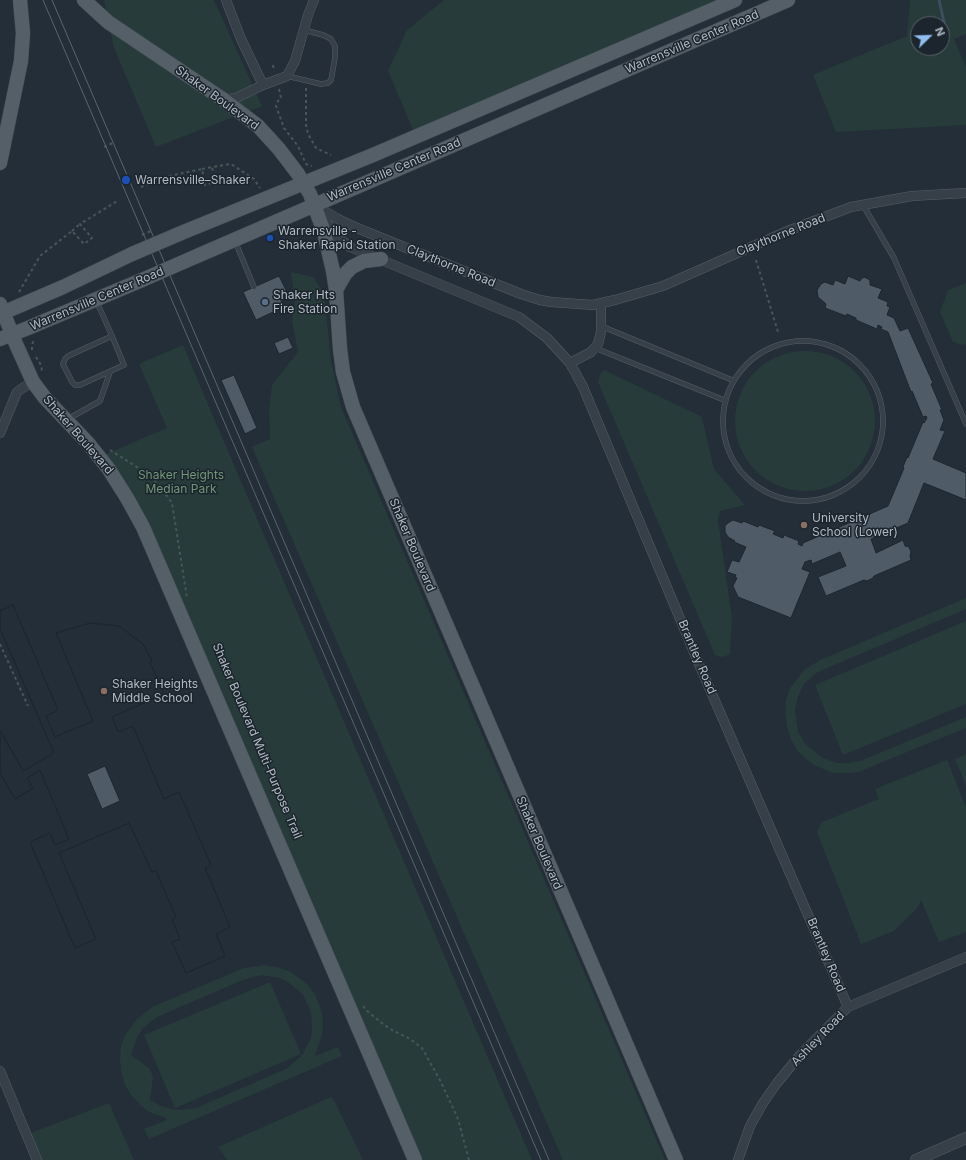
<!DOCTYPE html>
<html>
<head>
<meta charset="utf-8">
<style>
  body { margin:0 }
  #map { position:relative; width:966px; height:1160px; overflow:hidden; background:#242e38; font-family:Inter,sans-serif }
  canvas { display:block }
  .north { position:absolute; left:910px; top:16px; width:40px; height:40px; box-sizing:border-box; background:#1c252d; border:1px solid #586169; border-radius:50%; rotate:67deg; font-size:11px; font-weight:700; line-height:16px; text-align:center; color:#b2bbc4 }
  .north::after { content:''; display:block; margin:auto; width:14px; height:18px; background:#8ebdee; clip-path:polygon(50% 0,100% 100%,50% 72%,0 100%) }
</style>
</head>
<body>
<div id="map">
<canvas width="966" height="1160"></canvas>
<div class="north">N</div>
</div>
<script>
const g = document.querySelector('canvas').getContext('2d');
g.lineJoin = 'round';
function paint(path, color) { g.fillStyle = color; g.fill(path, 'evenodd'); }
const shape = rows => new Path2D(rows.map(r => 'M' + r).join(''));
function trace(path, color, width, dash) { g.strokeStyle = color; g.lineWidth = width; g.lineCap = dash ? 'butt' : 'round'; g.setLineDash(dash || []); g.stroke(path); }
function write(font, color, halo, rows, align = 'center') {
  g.font = font + ' Inter,sans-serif'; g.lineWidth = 3; g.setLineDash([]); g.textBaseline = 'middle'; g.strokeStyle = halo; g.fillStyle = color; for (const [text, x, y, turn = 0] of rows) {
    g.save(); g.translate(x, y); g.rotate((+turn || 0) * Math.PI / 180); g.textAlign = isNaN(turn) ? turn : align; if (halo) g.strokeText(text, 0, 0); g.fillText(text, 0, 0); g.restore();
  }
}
paint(shape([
  [104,0,214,0,262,106,156,147,114,48],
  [444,0,735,0,416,137,388,71,407,30],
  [910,0,966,0,966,34,954,39,966,67,966,125,836,132,813,75,907,36],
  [918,24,942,24,942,48,918,48],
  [291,272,313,277,324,293,331,360,341,407,665,1160,563,1160,252,447,270,439,269,410,272,385,298,352,292,320,295,304],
  [966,283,966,344,963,345,953,342,940,312,948,290],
  [183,345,210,409,532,1160,415,1160,156,556,99,457,167,428,139,364],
  '735 421a70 70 0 1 1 140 0a70 70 0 1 1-140 0Z',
  [604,370,702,417,714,469,745,505,720,511,718,520,732,618,730,654,723,657,715,655,598,382,600,375],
  [966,598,966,609,818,672,804,684,798,696,795,710,798,732,806,745,823,758,837,763,848,763,860,761,966,717,966,728,858,772,848,773,833,773,814,765,805,758,797,750,791,739,787,727,785,713,786,700,790,688,804,670,820,660],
  [966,621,966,704,843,755,815,685],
  [966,754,966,786,955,759],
  [947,760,966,807,966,932,939,942,921,900,918,907,894,931,861,944,817,832,822,822,879,799,875,789],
  [264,965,277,967,291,972,307,984,315,994,322,1013,323,1024,322,1035,315,1056,338,1047,342,1056,149,1139,144,1129,167,1120,166,1118,149,1112,140,1105,131,1095,125,1085,121,1071,120,1058,121,1046,125,1035,137,1019,154,1006,244,968],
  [261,975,280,978,288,982,303,995,308,1005,311,1013,312,1029,311,1038,303,1054,288,1068,196,1108,180,1110,171,1109,161,1106,150,1100,153,1077,150,1069,131,1055,137,1037,143,1028,157,1017,243,980],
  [270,982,301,1054,175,1108,144,1035],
  [331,1097,335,1102,363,1160,227,1160,218,1147],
  [109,1103,134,1160,37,1160,26,1135]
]), '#273b3a');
trace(shape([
  [939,0,944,22,943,45]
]), '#3a4e5f', 3);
const building = shape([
  [279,276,287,292,279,296,284,307,256,320,243,292,279,276],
  [848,276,860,281,861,279,864,277,870,280,870,285,882,289,878,298,888,302,887,306,890,307,887,315,894,318,900,331,908,328,933,383,931,384,942,410,940,410,944,420,940,430,945,431,933,459,966,473,966,500,924,483,908,523,871,539,876,553,903,540,905,546,909,547,911,552,910,556,911,560,874,576,873,578,867,581,864,580,826,596,818,577,846,566,840,552,812,564,811,560,805,562,802,569,810,572,791,618,738,597,733,586,737,578,735,577,736,575,727,572,732,560,739,562,746,547,734,542,735,541,728,537,725,532,725,526,728,523,733,520,742,523,743,521,758,527,759,525,775,531,773,534,783,538,784,535,799,541,798,544,802,546,803,543,888,506,904,468,903,467,907,457,908,458,923,422,924,423,927,418,926,416,923,417,912,391,911,392,888,332,881,329,882,327,878,325,877,329,856,320,856,318,847,314,846,316,825,308,826,304,818,297,817,290,821,284,825,282,833,285,835,280,845,284,848,276],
  [288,337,293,348,279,354,274,343,288,337],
  [234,375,257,428,245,434,221,380,234,375],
  [13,605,58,710,46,716,55,737,93,721,56,633,90,623,119,626,143,644,152,661,150,662,164,694,112,717,118,732,133,726,164,799,179,792,211,865,205,868,230,927,216,934,225,956,186,973,172,942,180,939,172,919,176,917,156,871,152,872,129,823,59,853,96,939,75,948,30,842,50,833,55,845,69,839,40,770,27,778,33,788,15,799,0,773,0,730,23,771,54,753,0,629,0,611,13,605],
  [105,766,120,801,102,809,87,774,105,766],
  [13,605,58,710,46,716,55,737,93,721,56,633,90,623,119,626,143,644,152,661,150,662,164,694,112,717,118,732,133,726,164,799,179,792,211,865,205,868,230,927,216,934,225,956,186,973,172,942,180,939,172,919,176,917,156,871,152,872,129,823,59,853,96,939,75,948,30,842,50,833,55,845,69,839,40,770,27,778,33,788,15,799,0,773,0,730,23,771,54,753,0,629,0,611,13,605]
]);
paint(building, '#4f5b66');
trace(building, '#1e272f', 1);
const service = shape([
  [287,76,321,84,328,83,331,80,335,58,335,46,331,39,323,35,304,30],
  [863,205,894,258,966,424],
  [235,241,254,287],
  [96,301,100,309,112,336,124,365,80,385,75,385,72,382,63,364,65,359,68,356,112,336],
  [601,326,732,380],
  '723 421a80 80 0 1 1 160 0a80 80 0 1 1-160 0Z',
  [595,348,724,400],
  [68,419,100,401,110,372]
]);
const minor = shape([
  [226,0,241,39,263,85],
  [224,100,236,98,263,85,287,76,295,61,308,15,314,0],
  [314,205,338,219,357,228,521,294,540,300,551,302,593,305,615,300,663,286,785,232,851,207,912,196,966,193],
  [324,219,337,237,350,247,519,317,547,338,570,363,583,387,699,664,848,1007],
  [570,363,591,352,598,344,601,332,601,304],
  [0,433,17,392,27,385,33,382],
  [0,1071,37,1160],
  [738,1160,750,1126,763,1103,777,1083,800,1055,848,1007,966,957]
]);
const tertiary = shape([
  [916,1160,966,1138]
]);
const primary = shape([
  [84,0,108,22,224,100,258,126,279,149,298,174,310,194,324,232,333,271,336,290,340,349,343,372,353,407,676,1160],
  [0,163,21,61,23,33,20,0],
  [186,231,373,155,735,0],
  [197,256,788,0],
  [336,290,345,274,352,267,364,261,381,259],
  [0,304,16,344,33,382,45,398,88,443,108,468,127,498,143,527,415,1160],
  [0,314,63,287,132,254],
  [0,339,28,328,142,280]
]);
trace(service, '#555e66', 5.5);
trace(minor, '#555e66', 10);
trace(tertiary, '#555e66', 12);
trace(primary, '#404951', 15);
trace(shape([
  [273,65,274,71],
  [306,88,306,125,308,134,316,148,331,155],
  [279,89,281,98,278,101,276,106,284,128,298,146,306,164,312,166],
  [104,147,115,142],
  [202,169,212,167],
  [141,187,169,176,202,169,205,185,215,182,212,167,231,164,254,179,260,188],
  [72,231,80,224],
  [142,235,153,230],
  [756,260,778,332],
  [19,292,40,256,72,231,84,244,92,238,80,224,119,200],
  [32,350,32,345,34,339],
  [36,357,41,365,42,371],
  [110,450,140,469,159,485,172,503,187,598],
  [0,644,28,706],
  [363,1006,366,1010,383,1024,392,1030,410,1039,422,1048,441,1082,458,1119,469,1160]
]), '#455758', 2, [3, 3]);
trace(service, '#374048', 4.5);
trace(minor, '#374048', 9);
trace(tertiary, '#374048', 11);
trace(primary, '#555f68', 14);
trace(shape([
  [43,0,541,1160],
  [52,0,549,1160]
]), '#59656f', 1);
const primaryBridge = shape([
  [132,254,186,231],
  [142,280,197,256]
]);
trace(primaryBridge, '#404951', 15, []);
trace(primaryBridge, '#555f68', 14);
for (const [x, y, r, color] of [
  [126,180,5,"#1a4fb4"],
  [270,238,4,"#1a4fb4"],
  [265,302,4,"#5c6f8a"],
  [804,525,4,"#8d6e63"],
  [104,691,4,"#8d6e63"]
]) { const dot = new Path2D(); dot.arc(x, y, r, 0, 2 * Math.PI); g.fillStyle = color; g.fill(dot); trace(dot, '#1c252d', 1.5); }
write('12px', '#b2bbc4', '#1c252d', [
  ["Warrensville Center Road",692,42,-23],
  ["Shaker Boulevard",217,98,36],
  ["Warrensville Center Road",394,170,-23],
  ["Claythorne Road",781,235,-22],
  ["Claythorne Road",451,266,22],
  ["Warrensville Center Road",97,299,-23],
  ["Shaker Boulevard",78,435,49],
  ["Shaker Boulevard",412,545,67],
  ["Brantley Road",697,657,67],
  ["Shaker Boulevard Multi-Purpose Trail",257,741,67],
  ["Shaker Boulevard",539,843,67],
  ["Brantley Road",826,955,67],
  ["Ashley Road",818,1039,-46]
]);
write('12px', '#b2bbc4', '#1c252d', [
  ["Warrensville–Shaker",135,180],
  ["Warrensville -",278,231],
  ["Shaker Rapid Station",278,245],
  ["Shaker Hts",273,295],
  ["Fire Station",273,309],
  ["University",812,518],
  ["School (Lower)",812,532],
  ["Shaker Heights",112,684],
  ["Middle School",112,698]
], 'left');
write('12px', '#729878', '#1c252d', [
  ["Shaker Heights",181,475],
  ["Median Park",181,489]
]);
</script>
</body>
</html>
